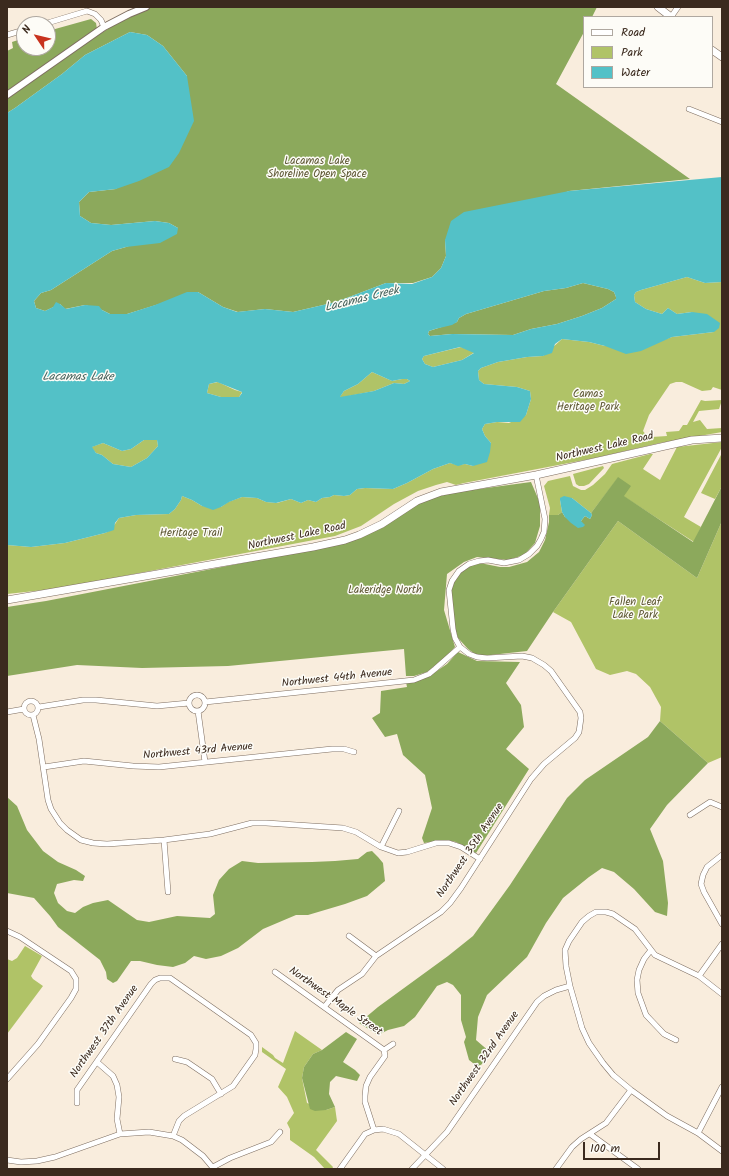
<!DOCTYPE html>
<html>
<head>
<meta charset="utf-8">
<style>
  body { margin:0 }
  #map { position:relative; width:729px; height:1176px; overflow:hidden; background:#f9eddd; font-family:Kalam,sans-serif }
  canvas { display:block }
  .frame { position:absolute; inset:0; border:8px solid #3b2a1e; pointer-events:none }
  .legend { position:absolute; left:583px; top:16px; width:130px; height:72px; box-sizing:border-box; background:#fdfcf7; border:1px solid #afa8a0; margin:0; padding:5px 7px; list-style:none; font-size:12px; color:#3b2a1e }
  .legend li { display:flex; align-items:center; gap:8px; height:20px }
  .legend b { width:20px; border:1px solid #afa8a0 }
  .north { position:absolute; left:16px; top:16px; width:40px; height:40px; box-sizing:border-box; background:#fdfcf7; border:1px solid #afa8a0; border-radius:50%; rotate:305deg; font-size:11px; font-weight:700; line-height:16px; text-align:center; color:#3b2a1e }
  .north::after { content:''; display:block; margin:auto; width:14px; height:18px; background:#c8321e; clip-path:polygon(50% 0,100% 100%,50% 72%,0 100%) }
  .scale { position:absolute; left:583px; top:1142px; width:77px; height:18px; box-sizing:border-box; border:2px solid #3b2a1e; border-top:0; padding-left:5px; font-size:12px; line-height:14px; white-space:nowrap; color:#3b2a1e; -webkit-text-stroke:3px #fdfcf7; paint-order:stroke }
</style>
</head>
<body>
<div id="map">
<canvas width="729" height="1176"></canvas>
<div class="frame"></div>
<ul class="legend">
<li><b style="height:5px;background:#fff"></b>Road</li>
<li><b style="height:11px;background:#b0c367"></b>Park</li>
<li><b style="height:11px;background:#53c1c7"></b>Water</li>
</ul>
<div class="north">N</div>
<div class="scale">100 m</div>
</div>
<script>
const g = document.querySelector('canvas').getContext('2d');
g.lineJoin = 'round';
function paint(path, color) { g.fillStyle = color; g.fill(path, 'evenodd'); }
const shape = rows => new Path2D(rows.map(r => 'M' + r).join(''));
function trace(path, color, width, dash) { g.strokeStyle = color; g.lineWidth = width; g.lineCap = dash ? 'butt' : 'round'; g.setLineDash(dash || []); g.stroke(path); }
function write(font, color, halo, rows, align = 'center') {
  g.font = font + ' Kalam,sans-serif'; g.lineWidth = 3; g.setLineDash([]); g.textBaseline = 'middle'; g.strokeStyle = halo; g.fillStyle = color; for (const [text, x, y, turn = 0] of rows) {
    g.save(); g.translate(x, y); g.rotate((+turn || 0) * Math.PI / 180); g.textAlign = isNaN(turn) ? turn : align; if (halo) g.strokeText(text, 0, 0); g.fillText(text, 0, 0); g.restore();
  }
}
paint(shape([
  [687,277,705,283,722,282,722,390,713,387,711,390,702,391,682,382,676,382,670,384,649,415,643,431,647,436,652,437,667,436,666,432,679,431,683,425,687,425,701,400,705,401,722,400,719,409,699,411,693,422,700,420,707,429,722,428,722,432,660,443,595,458,464,483,456,485,447,482,436,485,418,491,394,504,361,526,335,536,92,582,53,589,7,594,7,545,31,547,65,543,105,533,111,530,119,518,136,515,169,514,175,509,181,500,182,496,192,500,202,506,221,507,228,502,242,497,257,498,266,502,277,503,291,499,301,503,308,500,316,502,322,498,330,497,334,495,344,496,350,495,357,489,365,488,393,489,407,483,433,469,450,463,458,465,465,464,473,466,491,443,485,436,482,429,485,424,497,422,509,423,526,415,531,399,530,391,517,387,484,384,479,380,478,371,481,368,498,362,527,357,543,356,562,339,589,342,605,346,660,341,672,337,714,332,692,312,677,314,668,308,662,314,646,309,635,302,634,295,636,292,641,290],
  [461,347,475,352,462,360,433,367,425,364,422,359,424,356],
  [372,372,392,381,402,379,407,379,410,381,404,384,394,383,374,391,339,398,344,391,358,384],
  [218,382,235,390,242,392,239,397,221,397,207,393,209,384],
  [144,440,157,440,158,446,147,458,131,467,113,464,102,455,96,453,91,447,103,443,122,451,131,449],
  [722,442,722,447,684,517,701,527,694,542,623,496,618,478,591,513,572,498,560,500,562,512,558,515,549,515,550,508,544,486,548,481,570,476,573,486,581,490,585,490,593,485,605,474,612,464,650,454,653,454,643,469,660,480,677,447],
  [722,453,722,486,715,499,701,493],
  [603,466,604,468,589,484,584,486,579,486,576,484,573,474],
  [618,521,697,578,722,521,722,757,708,763,660,721,661,707,650,687,636,674,627,671,610,675,596,669,571,622,553,612],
  [25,946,42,956,31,976,33,979,43,986,7,1034,7,959,12,961,17,958],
  [295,1031,322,1050,313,1054,304,1067,302,1078,307,1103,326,1110,335,1107,337,1121,316,1150,333,1167,332,1169,325,1169,314,1157,290,1140,290,1129,287,1123,294,1113,287,1097,278,1087,286,1069,262,1052,262,1047,273,1055,275,1058,283,1063]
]), '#b0c367');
paint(shape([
  [152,7,597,7,592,17,584,17,584,32,556,84,690,179,569,191,445,240,446,256,441,268,432,277,413,283,386,283,336,302,293,312,265,309,238,312,223,307,198,292,127,314,110,314,102,310,85,305,65,309,60,304,45,311,36,308,34,301,41,293,51,290,112,251,126,247,178,228,169,223,155,221,111,225,91,223,80,216,79,202,89,192,116,189,187,76,163,46,147,35,130,32,85,55,62,74,15,108,7,113,7,99,82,45,116,24],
  [91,19,96,23,97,29,7,93,7,51,13,48,12,42,24,38,24,48,48,48,48,31],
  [583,283,608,289,614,292,616,297,616,299,602,308,582,316,557,324,531,329,513,335,452,334,430,336,428,334,429,331,457,322,459,318,466,314,544,291,566,288],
  [618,477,631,486,624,496,693,542,722,486,722,521,697,578,618,521,553,612,527,651,482,656,475,654,468,649,458,638,453,622,451,591,457,575,473,564,480,563,500,567,509,567,527,562,539,552,545,540,549,522,549,515,558,515,562,512,565,517,581,521,585,516,590,519,592,515,591,513],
  [531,482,540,503,540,526,535,543,524,555,508,560,477,557,464,562,447,574,444,610,455,647,443,660,427,672,414,676,406,676,404,649,228,666,142,668,77,665,7,676,7,607,46,601,289,554,366,534,427,499,457,492],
  [458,652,477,661,520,662,506,683,521,705,524,727,506,749,529,769,476,853,456,842,447,840,424,843,422,838,432,808,425,775,403,755,397,734,385,737,372,718,380,713,381,691,407,687,406,682,428,677,447,664],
  [660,721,708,763,667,805,650,829,663,861,668,903,667,916,655,912,634,889,614,872,602,868,589,877,563,898,546,923,527,957,487,995,478,1017,476,1040,490,1052,486,1061,478,1067,469,1060,464,1042,466,1037,461,1020,461,995,453,985,447,982,437,986,415,1017,404,1026,388,1030,378,1035,359,1023,378,1007,448,956,473,936,510,885,567,798,585,780,648,737],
  [7,797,17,806,27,830,43,851,58,862,76,870,85,876,83,881,74,880,57,884,54,893,58,903,67,911,75,913,83,907,93,903,108,900,137,920,149,922,177,916,210,918,215,914,213,895,219,880,229,869,242,861,258,863,312,862,335,861,358,859,367,852,372,851,378,857,383,863,385,881,367,896,345,904,308,915,296,915,263,929,238,948,221,956,206,959,194,956,185,963,173,967,157,965,140,961,131,961,117,981,113,983,107,979,106,972,100,960,58,927,50,916,34,898,7,893],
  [346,1032,357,1039,343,1062,355,1070,360,1075,357,1081,336,1076,330,1082,329,1094,335,1107,326,1110,315,1111,310,1109,302,1078,304,1067,313,1054,322,1050]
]), '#8ca95c');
paint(shape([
  [130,32,147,35,163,46,187,76,194,121,179,153,169,167,139,181,116,189,89,192,79,202,80,216,91,223,111,225,155,221,169,223,178,228,177,234,160,243,126,247,112,251,51,290,41,293,34,301,36,308,45,311,53,307,56,302,60,304,66,309,85,305,99,306,102,310,110,314,127,314,155,305,187,292,198,292,223,307,237,312,265,309,293,312,336,302,386,283,412,284,432,277,441,268,446,256,445,240,451,221,464,212,569,191,722,177,722,282,705,283,687,277,641,290,636,292,634,295,635,302,646,309,662,314,668,308,677,314,692,312,707,314,720,323,719,328,714,332,672,337,641,351,626,354,605,346,589,342,562,339,555,344,552,353,543,356,527,357,498,362,481,368,478,371,479,380,484,384,517,387,530,391,531,399,526,415,520,422,497,422,485,424,482,429,485,436,491,443,490,452,487,462,473,466,465,464,458,466,450,463,433,469,407,483,393,489,365,488,357,489,350,495,344,496,334,495,330,497,322,498,316,502,308,500,301,503,291,499,276,503,266,502,257,498,242,497,229,502,221,507,213,510,202,506,192,500,182,496,181,500,175,509,169,514,136,515,119,518,115,523,114,530,105,533,65,543,31,547,7,545,7,113,15,108,62,74,85,55],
  [583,283,608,289,614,292,616,297,616,299,602,308,582,316,557,324,531,329,513,335,452,334,430,336,428,334,429,331,435,329,452,325,457,322,459,318,466,314,544,291,566,288],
  [460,347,474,353,462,360,433,367,425,364,422,359,424,356],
  [372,372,392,381,402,379,407,379,410,381,404,384,394,383,374,391,340,397,344,391,358,384],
  [217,382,242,392,242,393,239,397,221,397,207,393,209,384],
  [144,440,157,440,158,446,147,458,131,467,113,464,102,455,96,453,92,447,103,443,122,451,131,449],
  [564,496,572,498,591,513,592,515,590,519,585,516,581,521,585,525,583,527,578,528,571,523,565,517,562,512,560,500,560,498]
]), '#53c1c7');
const minor = shape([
  [671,17,678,7],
  [44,24,87,11,95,14,101,20,104,27],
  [7,35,24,30],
  [689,109,722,122],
  '189 703a8 8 0 1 1 16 0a8 8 0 1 1-16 0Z',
  '24 708a7 7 0 1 1 14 0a7 7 0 1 1-14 0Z',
  [205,702,414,680,429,674,435,669,460,647],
  [39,707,83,700,96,700,157,706,189,703],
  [198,711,205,762],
  [7,712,24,709],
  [33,715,39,739,48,800,51,809,60,823,67,830,81,840,93,843,107,844,164,840,210,834,252,823,266,823,343,828,356,832,381,847,398,853,407,852,436,843,449,843,461,847,480,859],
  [44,767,84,761,133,766,159,767,332,749,344,749,354,752],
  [690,815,710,802,722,807],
  [164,840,168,892],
  [381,847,399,811],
  [722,855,707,867,703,875,701,884,704,892,722,924],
  [7,931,20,937,71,971,76,979,76,989,71,998,38,1044,7,1079],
  [349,936,376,956],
  [651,950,644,959,639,970,637,980,638,993,646,1015,664,1034,676,1040],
  [275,972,384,1050],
  [699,976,722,944],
  [722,994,699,976,655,955,635,929,613,914,606,912,596,912,589,916,582,922,569,941,565,950,566,966,570,986,582,1028,589,1043,603,1063,613,1075,631,1090,667,1116,698,1133,722,1151],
  [325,1006,338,990,362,974,376,956,441,912,450,903,461,888,531,779,544,764,575,738,579,732,581,718,580,712,551,671,544,665,532,658,522,656,487,658,477,657,469,654,460,647,455,638,453,629,449,590,452,581,459,571,469,564,479,561,488,560,504,563,519,560,529,554,537,546,541,539,544,532,545,519,536,475],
  [175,1059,187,1062,212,1079,221,1094],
  [97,1062,113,1076,117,1085,119,1097,117,1119,120,1134],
  [77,1103,77,1090,151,984,155,980,160,978,170,978,251,1035,256,1043,256,1049,255,1055,233,1086,184,1116,179,1121,173,1136],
  [374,1130,365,1102,365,1096,366,1086,370,1077,385,1056,384,1050,393,1044],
  [698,1133,722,1087],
  [590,1134,638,1169],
  [7,1160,21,1162,37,1161,55,1157,120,1134,149,1132,173,1136,182,1140,203,1156,214,1169],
  [213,1167,230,1158,271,1142,280,1132],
  [340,1169,365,1134,374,1130,383,1129,399,1134,443,1169],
  [412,1169,447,1132,537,1002,544,996,556,990,570,986],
  [556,1169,572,1147,581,1139,606,1123,631,1090]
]);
const tertiary = shape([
  [7,95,104,27,129,14,146,7]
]);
const secondary = shape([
  [658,7,671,17],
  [712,50,722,57],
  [7,600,313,547,345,540,359,535,382,524,417,501,441,492,536,475,692,440,722,438]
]);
trace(minor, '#7e6e61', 6);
trace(tertiary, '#7e6e61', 8);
trace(secondary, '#7e6e61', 8);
trace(minor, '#fff', 5);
trace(tertiary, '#fff', 6);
trace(secondary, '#fff', 7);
write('11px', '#5e5834', '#fdfcf7', [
  ["Lacamas Lake",317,162],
  ["Shoreline Open Space",317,175],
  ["Camas",588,395],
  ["Heritage Park",588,408],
  ["Heritage Trail",191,534],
  ["Lakeridge North",385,591],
  ["Fallen Leaf",635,603],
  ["Lake Park",635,616]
]);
write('11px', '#3b2a1e', '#fdfcf7', [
  ["Northwest Lake Road",605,448,-13],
  ["Northwest Lake Road",297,537,-12],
  ["Northwest 44th Avenue",337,679,-6],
  ["Northwest 43rd Avenue",198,752,-5],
  ["Northwest 35th Avenue",471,851,-56],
  ["Northwest Maple Street",335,1002,35],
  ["Northwest 37th Avenue",105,1032,-55],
  ["Northwest 32nd Avenue",485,1059,-55]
]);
write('italic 12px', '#435f59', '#fdfcf7', [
  ["Lacamas Creek",362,300,-14],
  ["Lacamas Lake",78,378]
]);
</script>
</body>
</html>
